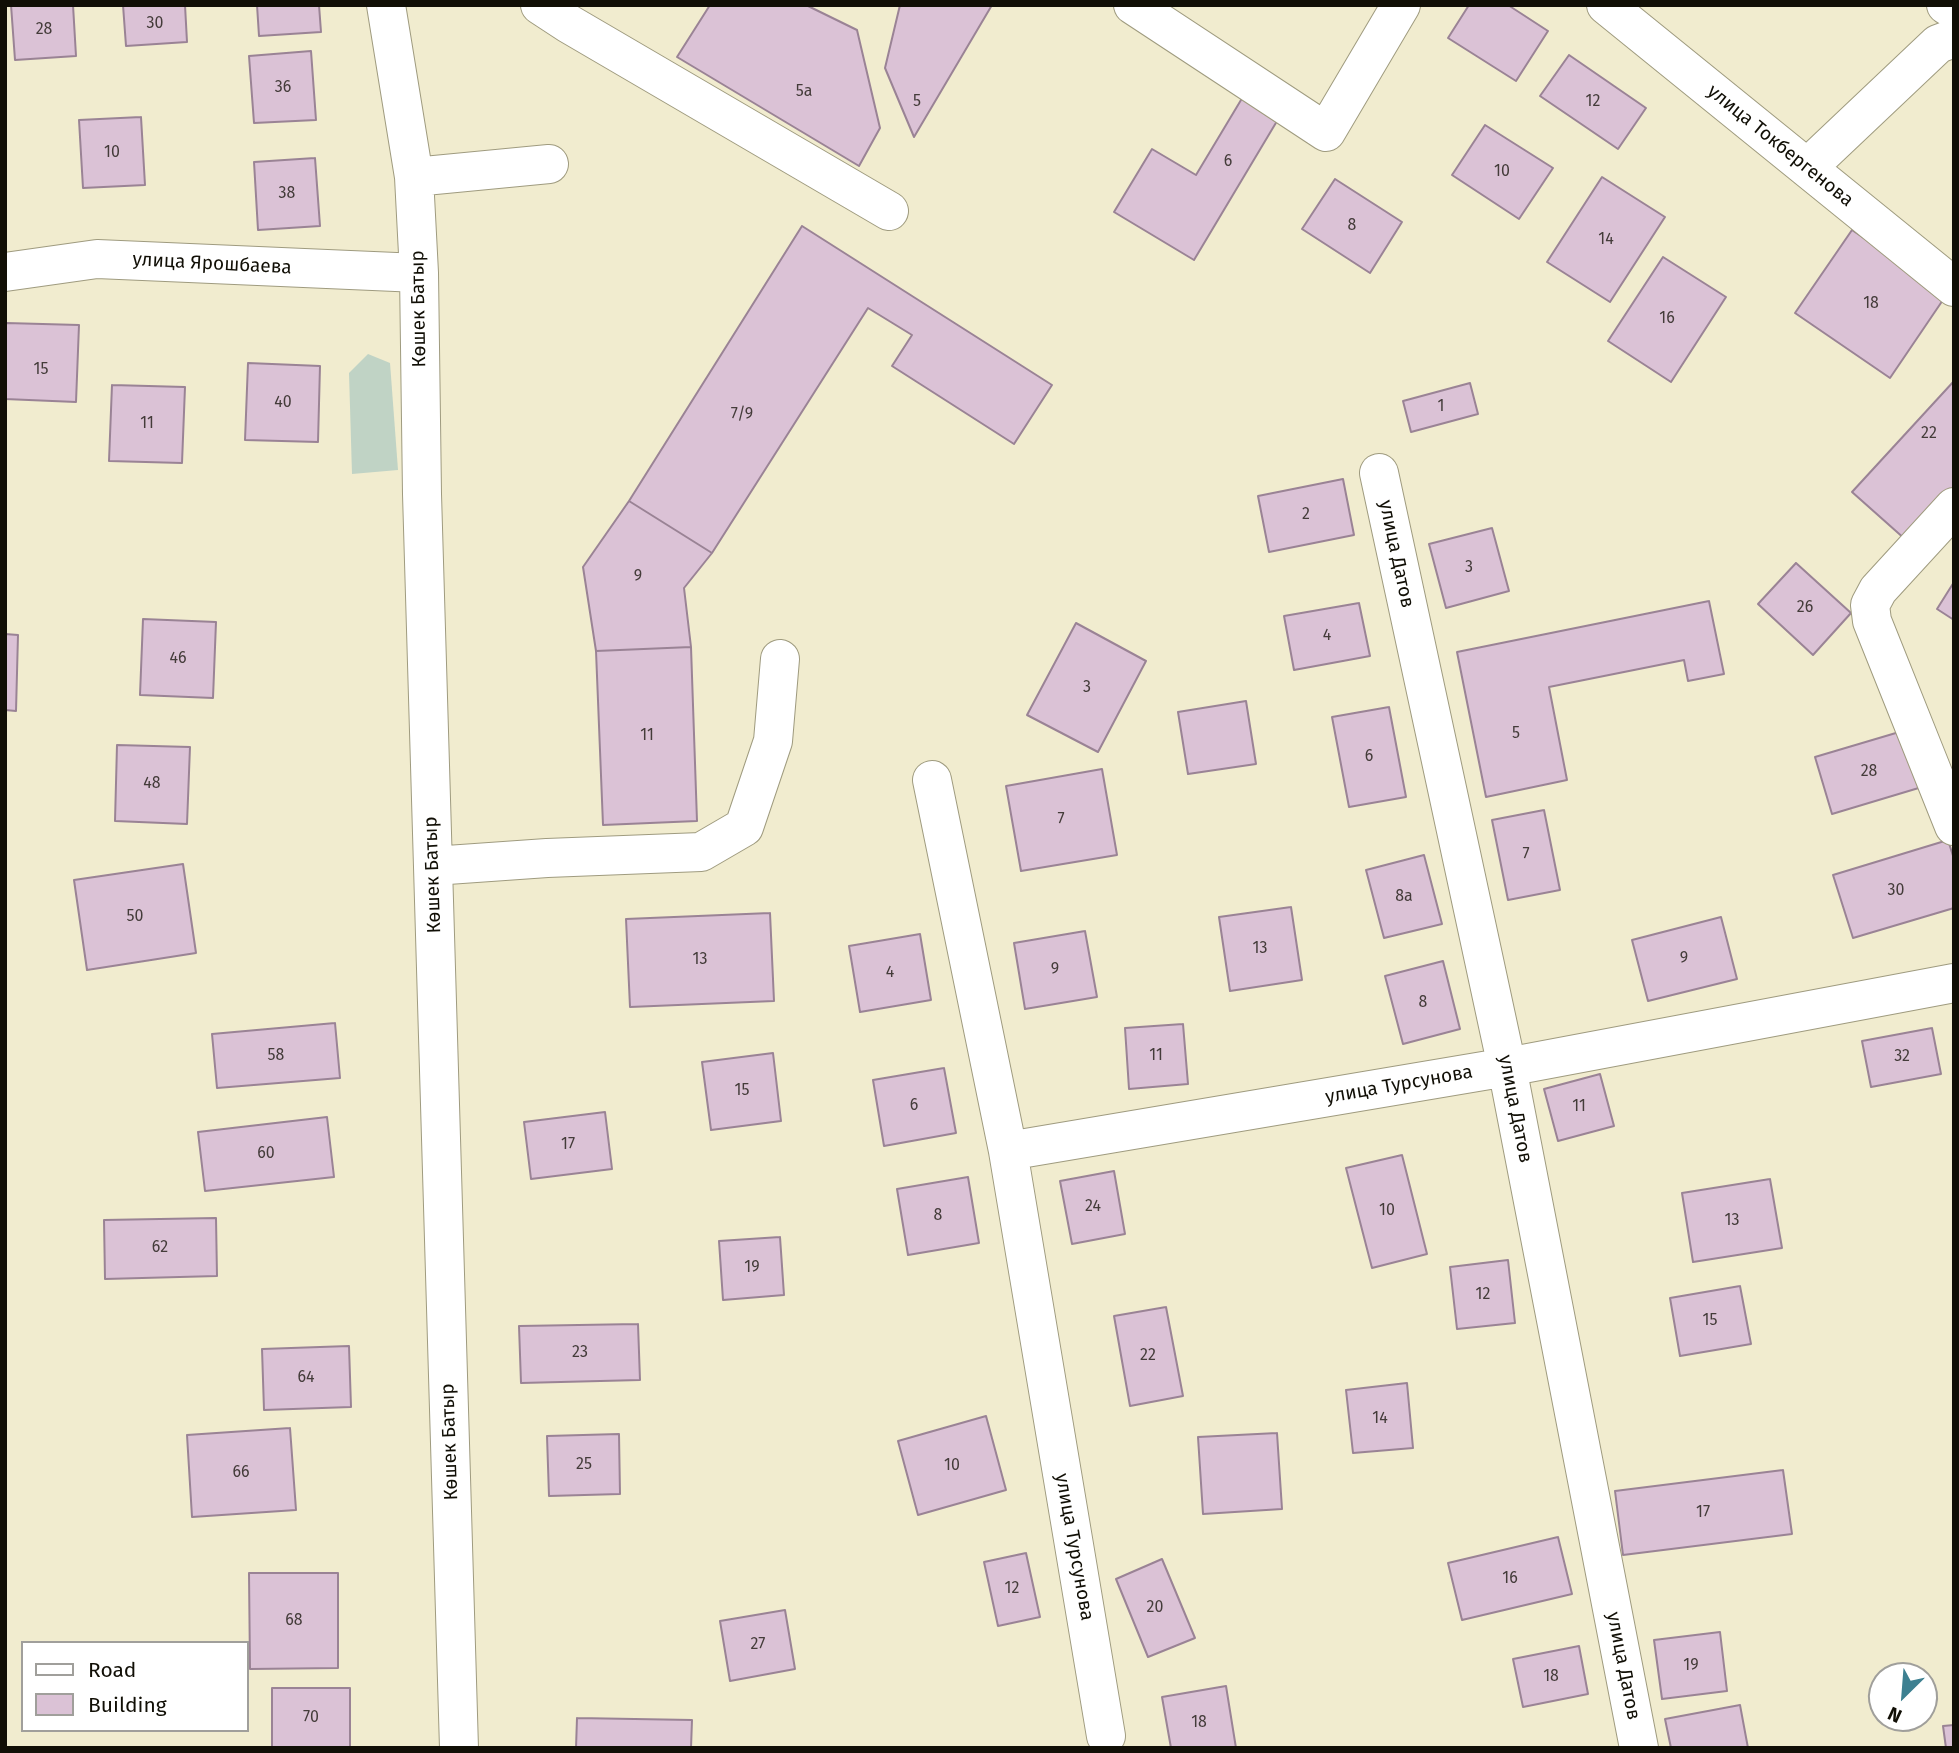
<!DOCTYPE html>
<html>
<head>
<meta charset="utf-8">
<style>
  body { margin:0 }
  #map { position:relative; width:1959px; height:1753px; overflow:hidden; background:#f1eccf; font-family:"Fira Sans",sans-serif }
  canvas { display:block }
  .frame { position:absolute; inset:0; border:7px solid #110f06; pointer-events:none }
  .legend { position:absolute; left:21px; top:1641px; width:228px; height:91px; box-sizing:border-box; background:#fff; border:2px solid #a09f9b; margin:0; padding:9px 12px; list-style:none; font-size:21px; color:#110f06 }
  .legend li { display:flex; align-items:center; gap:14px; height:35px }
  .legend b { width:35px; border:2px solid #a09f9b }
  .north { position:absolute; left:1868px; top:1662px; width:70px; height:70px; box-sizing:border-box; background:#fff; border:2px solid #a09f9b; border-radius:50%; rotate:205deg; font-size:19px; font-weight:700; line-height:28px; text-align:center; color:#110f06 }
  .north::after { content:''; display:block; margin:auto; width:24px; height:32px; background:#3d8091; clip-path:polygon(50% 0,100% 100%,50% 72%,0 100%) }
</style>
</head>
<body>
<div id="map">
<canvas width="1959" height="1753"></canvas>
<div class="frame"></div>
<ul class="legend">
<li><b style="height:9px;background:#fff"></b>Road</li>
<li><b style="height:19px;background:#dbc2d6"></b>Building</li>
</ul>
<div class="north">N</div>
</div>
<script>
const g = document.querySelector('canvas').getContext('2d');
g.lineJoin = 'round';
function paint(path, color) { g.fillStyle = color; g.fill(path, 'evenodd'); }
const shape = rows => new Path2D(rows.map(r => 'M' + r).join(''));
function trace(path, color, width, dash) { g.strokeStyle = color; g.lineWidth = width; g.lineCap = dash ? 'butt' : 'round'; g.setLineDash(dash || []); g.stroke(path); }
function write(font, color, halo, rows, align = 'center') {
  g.font = font + ' "Fira Sans",sans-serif'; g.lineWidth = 5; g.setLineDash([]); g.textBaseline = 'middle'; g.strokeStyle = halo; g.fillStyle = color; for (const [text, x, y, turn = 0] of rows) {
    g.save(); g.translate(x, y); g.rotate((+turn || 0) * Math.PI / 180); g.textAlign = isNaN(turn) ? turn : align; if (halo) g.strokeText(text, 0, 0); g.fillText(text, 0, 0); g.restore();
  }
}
paint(shape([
  [368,354,390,363,398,470,352,474,349,373]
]), '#c0d3c5');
const building = shape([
  [11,5,73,5,76,56,15,60,11,5],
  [123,5,185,5,187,42,126,46,123,5],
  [257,5,319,5,321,32,259,36,257,5],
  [710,5,806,5,857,30,880,128,859,166,677,57,710,5],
  [900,5,992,5,914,137,885,68,900,5],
  [1469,5,1508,5,1548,31,1516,81,1448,38,1469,5],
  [311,51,316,120,254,123,249,56,311,51],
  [1569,55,1646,108,1618,149,1540,96,1569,55],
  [1250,85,1286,106,1194,260,1114,212,1152,149,1196,175,1250,85],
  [141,117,145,185,83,188,79,120,141,117],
  [1485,125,1553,168,1519,219,1452,175,1485,125],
  [315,158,320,226,258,230,254,162,315,158],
  [1602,177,1665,217,1610,302,1547,262,1602,177],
  [1335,179,1402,222,1370,273,1302,229,1335,179],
  [802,226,1052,385,1014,444,892,366,912,335,868,308,712,553,629,501,802,226],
  [1852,230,1947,294,1890,378,1795,313,1852,230],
  [1663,257,1726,297,1671,382,1608,341,1663,257],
  [6,323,79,325,76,402,5,399,6,323],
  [248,363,320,366,318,442,245,440,248,363],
  [1954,381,1954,488,1906,540,1852,492,1954,381],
  [1470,383,1478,414,1411,432,1403,401,1470,383],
  [112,385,185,387,182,463,109,461,112,385],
  [1343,479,1354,535,1269,552,1258,496,1343,479],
  [629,501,712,553,684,588,691,647,596,651,583,567,629,501],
  [1492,528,1509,591,1446,608,1429,544,1492,528],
  [1796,563,1851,613,1813,655,1758,604,1796,563],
  [1954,582,1954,620,1937,609,1954,582],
  [1709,601,1724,674,1688,681,1684,660,1549,687,1567,780,1486,797,1457,652,1709,601],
  [1359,603,1370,656,1294,670,1284,616,1359,603],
  [143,619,216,622,213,698,140,695,143,619],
  [1076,623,1146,661,1098,752,1027,715,1076,623],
  [5,634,18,635,16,711,5,710,5,634],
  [691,647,697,821,603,825,596,651,691,647],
  [1246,701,1256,764,1188,774,1178,712,1246,701],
  [1389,707,1406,797,1349,807,1332,717,1389,707],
  [1906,730,1922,787,1832,814,1815,757,1906,730],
  [117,745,190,747,187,824,115,821,117,745],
  [1102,769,1117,855,1021,871,1006,786,1102,769],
  [1544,810,1560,890,1508,900,1492,820,1544,810],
  [1948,840,1954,859,1954,908,1853,938,1833,875,1948,840],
  [1424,855,1442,924,1384,938,1366,870,1424,855],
  [183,864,196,953,87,970,74,880,183,864],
  [1291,907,1302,980,1230,991,1219,917,1291,907],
  [770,913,774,1001,630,1007,626,919,770,913],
  [1721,917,1737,979,1648,1001,1632,940,1721,917],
  [1085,931,1097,997,1025,1009,1014,943,1085,931],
  [920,934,931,1000,860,1012,849,946,920,934],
  [1443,961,1460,1029,1403,1044,1385,976,1443,961],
  [335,1023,340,1078,217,1088,212,1034,335,1023],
  [1183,1024,1188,1084,1129,1089,1125,1028,1183,1024],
  [1932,1028,1941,1074,1871,1087,1862,1041,1932,1028],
  [773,1053,781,1121,711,1130,702,1062,773,1053],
  [944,1068,956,1133,884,1146,873,1080,944,1068],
  [1600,1074,1614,1126,1558,1141,1544,1089,1600,1074],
  [605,1112,612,1169,531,1179,524,1122,605,1112],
  [327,1117,334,1177,205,1191,198,1132,327,1117],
  [1402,1155,1427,1254,1372,1268,1346,1168,1402,1155],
  [1114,1171,1125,1234,1072,1244,1060,1181,1114,1171],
  [968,1177,979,1243,908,1255,897,1189,968,1177],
  [1770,1179,1782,1248,1693,1262,1682,1193,1770,1179],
  [216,1218,217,1276,105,1279,104,1220,216,1218],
  [780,1237,784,1295,723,1300,719,1241,780,1237],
  [1508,1260,1515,1323,1457,1329,1450,1267,1508,1260],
  [1740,1286,1751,1344,1680,1356,1670,1298,1740,1286],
  [1166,1307,1183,1396,1130,1406,1114,1316,1166,1307],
  [638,1324,640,1380,521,1383,519,1326,638,1324],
  [349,1346,351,1407,264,1410,262,1349,349,1346],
  [1407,1383,1413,1448,1353,1453,1346,1390,1407,1383],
  [986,1416,1006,1490,918,1515,898,1441,986,1416],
  [290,1428,296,1510,192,1517,187,1435,290,1428],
  [1277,1433,1282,1509,1203,1514,1198,1437,1277,1433],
  [619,1434,620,1494,549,1496,547,1436,619,1434],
  [1783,1470,1792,1534,1623,1555,1615,1491,1783,1470],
  [1558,1537,1572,1594,1462,1620,1448,1563,1558,1537],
  [1026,1553,1040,1617,998,1626,984,1562,1026,1553],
  [1162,1559,1195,1638,1148,1657,1116,1579,1162,1559],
  [249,1573,338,1573,338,1668,250,1669,249,1573],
  [785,1610,795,1669,730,1681,720,1621,785,1610],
  [1720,1632,1727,1691,1662,1699,1654,1640,1720,1632],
  [1579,1646,1588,1694,1523,1707,1513,1659,1579,1646],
  [1226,1686,1236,1748,1171,1748,1162,1697,1226,1686],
  [272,1688,350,1688,350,1748,272,1748,272,1688],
  [1740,1705,1748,1748,1671,1748,1665,1719,1740,1705],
  [577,1718,692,1720,691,1748,576,1748,577,1718],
  [1954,1725,1954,1748,1946,1748,1943,1726,1954,1725]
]);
paint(building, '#dbc2d6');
trace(building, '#9a8395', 2);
const minor = shape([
  [386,5,414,177,419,273,422,494,459,1748],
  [540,5,569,24,889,211],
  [1133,5,1326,132,1401,5],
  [1606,5,1954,287],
  [1946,5,1954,10],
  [1807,168,1938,44,1954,38],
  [414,177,549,164],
  [5,272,97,259,419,273],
  [1379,473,1507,1067,1639,1748],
  [1954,507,1878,590,1870,605,1872,621,1954,826],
  [932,780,1008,1151,1106,1736],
  [433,866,547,858,701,852,744,827,773,741,780,659],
  [1008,1151,1507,1067,1954,983]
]);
trace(minor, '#9f9b7f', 40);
trace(minor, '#fff', 38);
write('16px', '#443c3a', null, [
  ["30",155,24],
  ["28",44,30],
  ["36",283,88],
  ["5а",804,92],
  ["5",917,102],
  ["12",1593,102],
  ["10",112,153],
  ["6",1228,162],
  ["10",1502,172],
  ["38",287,194],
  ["8",1352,226],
  ["14",1606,240],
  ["18",1871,304],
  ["16",1667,319],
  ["15",41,370],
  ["40",283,403],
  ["1",1441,407],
  ["7/9",742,415],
  ["11",147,424],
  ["22",1929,434],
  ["2",1306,515],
  ["3",1469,568],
  ["9",638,577],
  ["26",1805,608],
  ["4",1327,636],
  ["46",178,659],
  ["3",1087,688],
  ["5",1516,734],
  ["11",647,736],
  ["6",1369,757],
  ["28",1869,772],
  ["48",152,784],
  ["7",1061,820],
  ["7",1526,855],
  ["30",1896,891],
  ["8а",1404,897],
  ["50",135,917],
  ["13",1260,949],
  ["9",1684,959],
  ["13",700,960],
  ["9",1055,970],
  ["4",890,973],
  ["8",1423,1003],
  ["58",276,1056],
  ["11",1156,1056],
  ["32",1902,1057],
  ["15",742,1091],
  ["6",914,1106],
  ["11",1579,1107],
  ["17",568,1145],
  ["60",266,1154],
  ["24",1093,1207],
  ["10",1387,1211],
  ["8",938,1216],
  ["13",1732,1221],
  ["62",160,1248],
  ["19",752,1268],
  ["12",1483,1295],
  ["15",1710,1321],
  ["23",580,1353],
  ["22",1148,1356],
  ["64",306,1378],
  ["14",1380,1419],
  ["25",584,1465],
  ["10",952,1466],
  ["66",241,1473],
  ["17",1703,1513],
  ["16",1510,1579],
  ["12",1012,1589],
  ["20",1155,1608],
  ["68",294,1621],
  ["27",758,1645],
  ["19",1691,1666],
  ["18",1551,1677],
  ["70",311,1718],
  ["18",1199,1723]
]);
write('19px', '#110f06', '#fff', [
  ["улица Токбергенова",1780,146,39],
  ["улица Ярошбаева",212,264,3],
  ["Көшек Батыр",419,309,-91],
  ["улица Датов",1396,554,78],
  ["Көшек Батыр",433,875,-92],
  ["улица Турсунова",1399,1085,-10],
  ["улица Датов",1515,1109,79],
  ["Көшек Батыр",450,1442,-92],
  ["улица Турсунова",1074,1547,80],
  ["улица Датов",1623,1666,79]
]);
</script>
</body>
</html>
